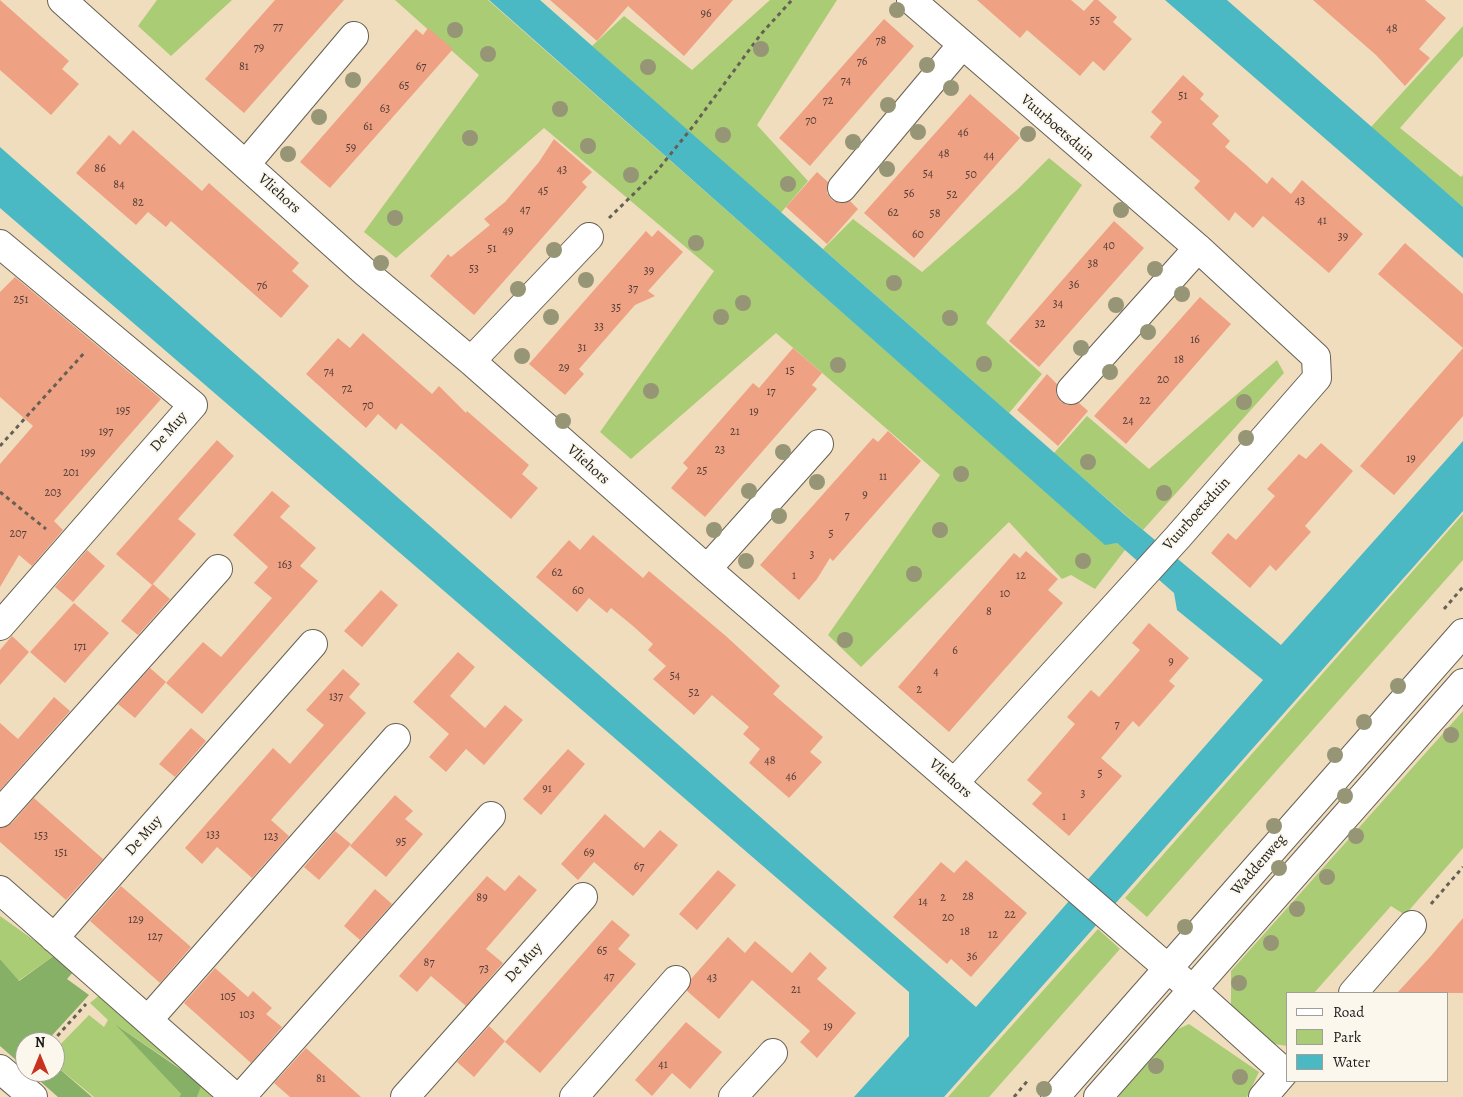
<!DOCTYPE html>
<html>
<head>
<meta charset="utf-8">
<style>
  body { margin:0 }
  #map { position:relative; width:1463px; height:1097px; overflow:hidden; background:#f0ddbd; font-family:Alegreya,serif }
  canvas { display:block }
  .legend { position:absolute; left:1286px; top:992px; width:162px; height:90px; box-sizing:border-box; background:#fbf7ec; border:1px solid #a29f99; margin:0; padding:6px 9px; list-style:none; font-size:15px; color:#1c1c1c }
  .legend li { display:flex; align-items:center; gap:10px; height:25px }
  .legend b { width:25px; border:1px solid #a29f99 }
  .north { position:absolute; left:15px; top:1032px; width:50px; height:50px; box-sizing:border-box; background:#fbf7ec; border:1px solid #a29f99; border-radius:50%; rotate:0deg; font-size:14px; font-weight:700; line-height:20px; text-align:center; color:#1c1c1c }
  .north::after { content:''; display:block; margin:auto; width:18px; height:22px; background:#c8321e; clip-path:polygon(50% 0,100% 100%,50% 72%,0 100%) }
</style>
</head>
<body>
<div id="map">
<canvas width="1463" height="1097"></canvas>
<ul class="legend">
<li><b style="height:6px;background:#fff"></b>Road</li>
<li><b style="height:14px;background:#a9cc75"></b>Park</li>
<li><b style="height:14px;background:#4ab9c3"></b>Water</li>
</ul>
<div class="north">N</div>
</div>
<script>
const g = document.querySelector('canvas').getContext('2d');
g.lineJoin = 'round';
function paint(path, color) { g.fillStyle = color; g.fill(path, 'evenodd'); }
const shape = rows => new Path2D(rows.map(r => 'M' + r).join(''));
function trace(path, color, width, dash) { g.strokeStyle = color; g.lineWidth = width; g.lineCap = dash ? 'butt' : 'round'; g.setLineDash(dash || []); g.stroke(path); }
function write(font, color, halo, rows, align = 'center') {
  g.font = font + ' Alegreya,serif'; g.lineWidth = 4; g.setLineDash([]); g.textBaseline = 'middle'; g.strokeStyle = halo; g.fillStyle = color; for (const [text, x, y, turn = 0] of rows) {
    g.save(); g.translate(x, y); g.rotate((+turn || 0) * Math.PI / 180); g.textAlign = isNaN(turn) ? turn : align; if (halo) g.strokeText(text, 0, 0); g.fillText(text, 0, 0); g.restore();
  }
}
paint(shape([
  [157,0,232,0,171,56,138,26],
  [395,0,488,0,1105,544,1117,543,1125,550,1095,589,1071,575,1062,579,1009,522,861,667,828,635,940,475,776,333,631,459,600,432,714,271,544,128,396,258,364,232,479,75],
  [770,0,837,0,757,125,808,181,779,215,592,46,624,16,692,70],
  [1463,26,1463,56,1400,128,1461,177,1463,175,1463,207,1371,127],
  [1049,158,1082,185,986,323,1042,374,1009,413,823,249,853,219,922,272,1018,189],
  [1277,360,1284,373,1143,530,1054,453,1087,416,1149,469],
  [1463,514,1463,560,1147,917,1125,898],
  [1463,711,1463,848,1405,915,1391,906,1314,993,1287,993,1287,1046,1269,1043,1231,1011,1231,971],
  [0,916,55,955,18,981,0,959],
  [1098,929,1120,949,989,1097,948,1097],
  [101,994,202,1084,215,1097,197,1097,202,1083,119,1027,181,1094,179,1097,94,1097,55,1065,55,1050,89,1015,104,1027,108,1020,90,1003],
  [1189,1024,1259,1072,1247,1097,1115,1097,1172,1032]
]), '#a9cc75');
paint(shape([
  [55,955,74,971,67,979,89,995,46,1042,25,1042,24,1067,0,1046,0,959,19,981],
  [116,1025,202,1084,197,1097,179,1097,181,1094],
  [55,1065,92,1097,58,1097,33,1075,36,1072,55,1072]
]), '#86b066');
paint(shape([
  [489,0,540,0,1125,515,1281,645,1463,441,1463,511,944,1097,854,1097,909,1036,909,992,0,208,0,147,976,1007,1263,680,1177,610,1174,593,1117,543,1105,545],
  [1165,0,1227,0,1463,207,1463,258]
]), '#4ab9c3');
paint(shape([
  [0,0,69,61,62,69,79,84,51,115,0,70],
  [275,0,344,0,244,113,205,79],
  [550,0,733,0,684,56,628,6,597,41],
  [977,0,1071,0,1084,11,1094,0,1098,0,1117,17,1113,22,1132,39,1104,71,1093,61,1080,76,1027,30,1020,38],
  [1313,0,1425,0,1446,18,1419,49,1430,58,1405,86,1376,55],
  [884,19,914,46,810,166,779,138],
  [428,28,453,49,330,188,300,162,416,29,423,35],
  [1183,75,1204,94,1200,99,1219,116,1212,124,1230,141,1225,147,1246,165,1267,184,1272,177,1291,194,1302,180,1363,234,1329,273,1263,216,1253,228,1235,212,1229,221,1194,188,1200,181,1150,137,1162,122,1151,112],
  [970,94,1020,138,914,258,864,213],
  [133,130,202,191,209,183,299,263,292,271,309,286,281,318,171,221,166,227,148,212,136,225,76,173,109,135,120,145],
  [554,139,592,172,582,182,587,187,474,315,430,276,448,254,451,257,490,225,484,219,505,202,539,162],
  [817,172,828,182,827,193,832,200,840,203,850,201,858,209,827,244,786,207],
  [1114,221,1144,248,1039,367,1009,341],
  [658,230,683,252,648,291,655,296,635,305,579,369,584,374,565,395,529,364,646,231,652,237],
  [1405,243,1463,294,1463,416,1394,495,1360,466,1463,348,1378,274],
  [15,277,161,399,54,521,63,530,32,566,19,555,0,587,0,464,33,426,0,397,0,292],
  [1200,297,1231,324,1126,444,1094,416],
  [363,333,432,394,439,386,466,413,467,411,529,465,522,474,538,488,511,519,401,423,396,430,378,414,366,428,306,374,338,338,350,348],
  [793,348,822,373,812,385,817,389,705,517,671,488,688,468,683,463,753,383,759,388],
  [1047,374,1057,384,1056,394,1061,402,1068,405,1079,403,1088,411,1058,446,1017,410],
  [888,431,921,461,833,561,830,558,817,579,799,600,760,565,873,438,878,442],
  [217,440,234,456,178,519,196,534,152,585,116,554],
  [1321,443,1353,471,1305,526,1311,532,1276,571,1270,565,1250,588,1211,553,1228,533,1236,540,1275,496,1267,489,1299,454,1306,459],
  [272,491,290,506,280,517,316,548,300,566,318,581,202,714,166,683,203,642,221,657,272,598,254,583,268,567,233,535],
  [593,535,643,578,649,571,727,637,780,686,773,694,823,737,810,752,822,762,789,798,749,763,760,749,743,734,749,727,712,695,694,715,653,679,666,666,648,650,653,644,633,626,611,608,607,613,589,598,577,612,536,577,569,540,580,550],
  [87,550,105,566,73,602,55,587],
  [1026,551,1058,579,1048,590,1063,603,949,732,898,687,1014,553,1020,558],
  [153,584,170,599,138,635,121,621],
  [381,590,398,605,362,647,344,631],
  [74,603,109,633,65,683,30,652],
  [1149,623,1189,658,1169,681,1175,686,1139,727,1133,721,1101,758,1122,776,1069,836,1032,804,1042,793,1027,780,1075,724,1067,717,1091,690,1099,697,1140,650,1132,643],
  [12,636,29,652,0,685,0,650],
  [458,652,475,667,450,696,485,728,505,705,523,720,484,765,466,749,446,772,429,757,449,734,413,702],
  [150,668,166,682,135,718,118,704],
  [343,669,360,684,349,697,366,713,271,820,289,836,252,878,217,847,202,864,185,848,273,748,290,764,324,725,306,710],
  [54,697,70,711,0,790,0,723,18,739],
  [191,728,206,741,175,777,159,764],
  [568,749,585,764,541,815,523,799],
  [395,795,413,811,405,819,423,834,386,877,350,846],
  [34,798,103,859,66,900,0,842,0,828,12,823],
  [605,814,644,848,660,830,678,845,633,896,594,862,578,880,561,864],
  [335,831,351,844,319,880,304,867],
  [966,860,1027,913,971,977,951,959,947,964,893,917,941,862,954,873],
  [718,870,736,885,697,930,679,914],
  [519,875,537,890,486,949,503,963,466,1006,431,976,417,992,399,976,487,876,505,891],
  [121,886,191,947,160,983,90,921],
  [375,889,392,904,360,940,344,926],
  [1463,918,1463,993,1397,993,1431,956],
  [612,920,630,935,618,949,636,964,540,1073,505,1042],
  [728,937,745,953,755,941,792,973,810,952,827,968,817,979,856,1013,817,1058,800,1042,810,1031,752,980,719,1019,687,991,691,979],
  [215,968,248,997,253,991,272,1008,266,1014,282,1027,251,1063,184,1003],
  [686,1022,722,1052,690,1089,672,1073,652,1096,635,1080],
  [489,1026,505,1041,474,1077,457,1062],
  [306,1048,361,1097,290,1097,274,1083]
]), '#efa184');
const minor = shape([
  [62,0,366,273,471,361,707,569,1193,990,1284,1072],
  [911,0,1198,248,1316,357,1317,378,1178,537,954,783],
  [246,164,354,36],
  [842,188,962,45],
  [0,244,193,405,0,626],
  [471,361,589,237],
  [1071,390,1198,248],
  [707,569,819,444],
  [0,813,218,569],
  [0,890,235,1097],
  [54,938,313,644],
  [1353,993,1412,925],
  [148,1020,396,738],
  [0,1069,33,1097],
  [241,1097,491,816],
  [405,1097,583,897],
  [574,1097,676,980],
  [733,1097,773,1053],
  [1055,1097,1463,633],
  [1098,1097,1463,683],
  [1263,1097,1287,1069]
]);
trace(minor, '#666054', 30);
trace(shape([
  [609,218,657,171,694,125,761,34,792,0],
  [0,446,85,352],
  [0,492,46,529],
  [1444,609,1463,587],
  [1431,904,1463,867],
  [52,1042,86,1004],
  [1014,1097,1029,1079]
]), '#666054', 3, [4, 4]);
trace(minor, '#fff', 28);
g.fillStyle = '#969576';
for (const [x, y] of [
  [897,10],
  [455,30],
  [761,49],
  [488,54],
  [927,65],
  [648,67],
  [353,80],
  [951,88],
  [888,105],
  [560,109],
  [319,117],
  [918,132],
  [1028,134],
  [723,135],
  [470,138],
  [853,142],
  [588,146],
  [288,154],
  [887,169],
  [631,175],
  [788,184],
  [1121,210],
  [395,218],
  [696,243],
  [554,250],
  [381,263],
  [1155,269],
  [586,280],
  [894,283],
  [518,289],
  [1182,294],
  [743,303],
  [1116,305],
  [551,317],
  [721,317],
  [950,318],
  [1148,332],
  [1081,348],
  [522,356],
  [984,364],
  [838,365],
  [1110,372],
  [651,391],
  [1244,402],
  [563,421],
  [1246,438],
  [783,452],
  [1088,462],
  [961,474],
  [817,482],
  [749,491],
  [1164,493],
  [779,516],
  [714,530],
  [940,530],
  [746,561],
  [1083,561],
  [914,574],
  [845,640],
  [1398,686],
  [1364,722],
  [1451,735],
  [1335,755],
  [1345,796],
  [1274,826],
  [1356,836],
  [1279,868],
  [1327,877],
  [1297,909],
  [1185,927],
  [1271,943],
  [1239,983],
  [1156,1066],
  [1240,1077],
  [1044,1089]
]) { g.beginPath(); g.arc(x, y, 8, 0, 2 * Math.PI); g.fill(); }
write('12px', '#513d36', null, [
  ["96",706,14],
  ["55",1095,21],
  ["77",278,27],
  ["48",1392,29],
  ["78",881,41],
  ["79",259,48],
  ["76",862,62],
  ["81",244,67],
  ["67",421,67],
  ["74",846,81],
  ["65",404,86],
  ["51",1183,96],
  ["72",828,101],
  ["63",385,109],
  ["70",811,121],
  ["61",368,127],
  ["46",963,133],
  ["59",351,148],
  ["48",944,154],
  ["44",989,156],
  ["86",100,169],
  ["43",562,170],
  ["54",928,174],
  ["50",971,175],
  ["84",119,185],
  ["45",543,191],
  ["56",909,194],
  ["52",952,195],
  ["43",1300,201],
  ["82",138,203],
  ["47",525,210],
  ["62",893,213],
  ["58",935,214],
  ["41",1322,221],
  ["49",508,231],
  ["60",918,235],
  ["39",1343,237],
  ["40",1109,246],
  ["51",492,249],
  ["38",1093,264],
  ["53",474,269],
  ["39",649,271],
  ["36",1074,285],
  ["76",262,286],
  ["37",633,289],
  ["251",21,300],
  ["34",1058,304],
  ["35",616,308],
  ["32",1040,324],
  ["33",599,327],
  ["16",1195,340],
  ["31",582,348],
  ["18",1179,360],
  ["29",564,368],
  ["15",790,371],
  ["74",329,372],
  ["20",1163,380],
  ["72",347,389],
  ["17",771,392],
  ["22",1145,401],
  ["70",368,406],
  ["195",123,411],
  ["19",754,412],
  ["24",1128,421],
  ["197",106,432],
  ["21",735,432],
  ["23",720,450],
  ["199",88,453],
  ["19",1411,459],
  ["25",702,471],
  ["201",71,473],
  ["11",883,477],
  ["203",53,493],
  ["9",865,495],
  ["7",847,516],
  ["207",18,534],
  ["5",831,534],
  ["3",812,555],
  ["163",285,565],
  ["62",557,573],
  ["1",794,576],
  ["12",1021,576],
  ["60",578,591],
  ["10",1005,594],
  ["8",989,612],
  ["171",80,647],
  ["6",955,651],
  ["9",1171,662],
  ["4",936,672],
  ["54",675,676],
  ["2",919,690],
  ["52",694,693],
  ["137",336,697],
  ["7",1117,725],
  ["48",770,761],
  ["5",1100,774],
  ["46",791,777],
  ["91",547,789],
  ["3",1083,794],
  ["1",1064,817],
  ["133",213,835],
  ["153",41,836],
  ["123",271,837],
  ["95",401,842],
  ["151",61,853],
  ["69",589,853],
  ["67",639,867],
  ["28",968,897],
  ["89",482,898],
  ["2",943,898],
  ["14",923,902],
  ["22",1010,915],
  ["20",948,918],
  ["129",136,920],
  ["18",965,932],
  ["12",993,935],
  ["127",155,937],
  ["65",602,951],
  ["36",972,957],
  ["87",429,963],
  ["73",484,969],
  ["47",609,977],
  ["43",712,978],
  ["21",796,990],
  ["105",228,997],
  ["103",247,1015],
  ["19",828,1027],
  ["41",663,1065],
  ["81",321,1079]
]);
write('15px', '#1c1c1c', '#fbf7ec', [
  ["Vuurboetsduin",1057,128,41],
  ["Vliehors",279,194,42],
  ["De Muy",169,432,-49],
  ["Vliehors",588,465,42],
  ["Vuurboetsduin",1197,514,-48],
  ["Vliehors",950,779,41],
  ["De Muy",144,836,-49],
  ["Waddenweg",1259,865,-49],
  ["De Muy",524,963,-48]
]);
</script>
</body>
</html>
